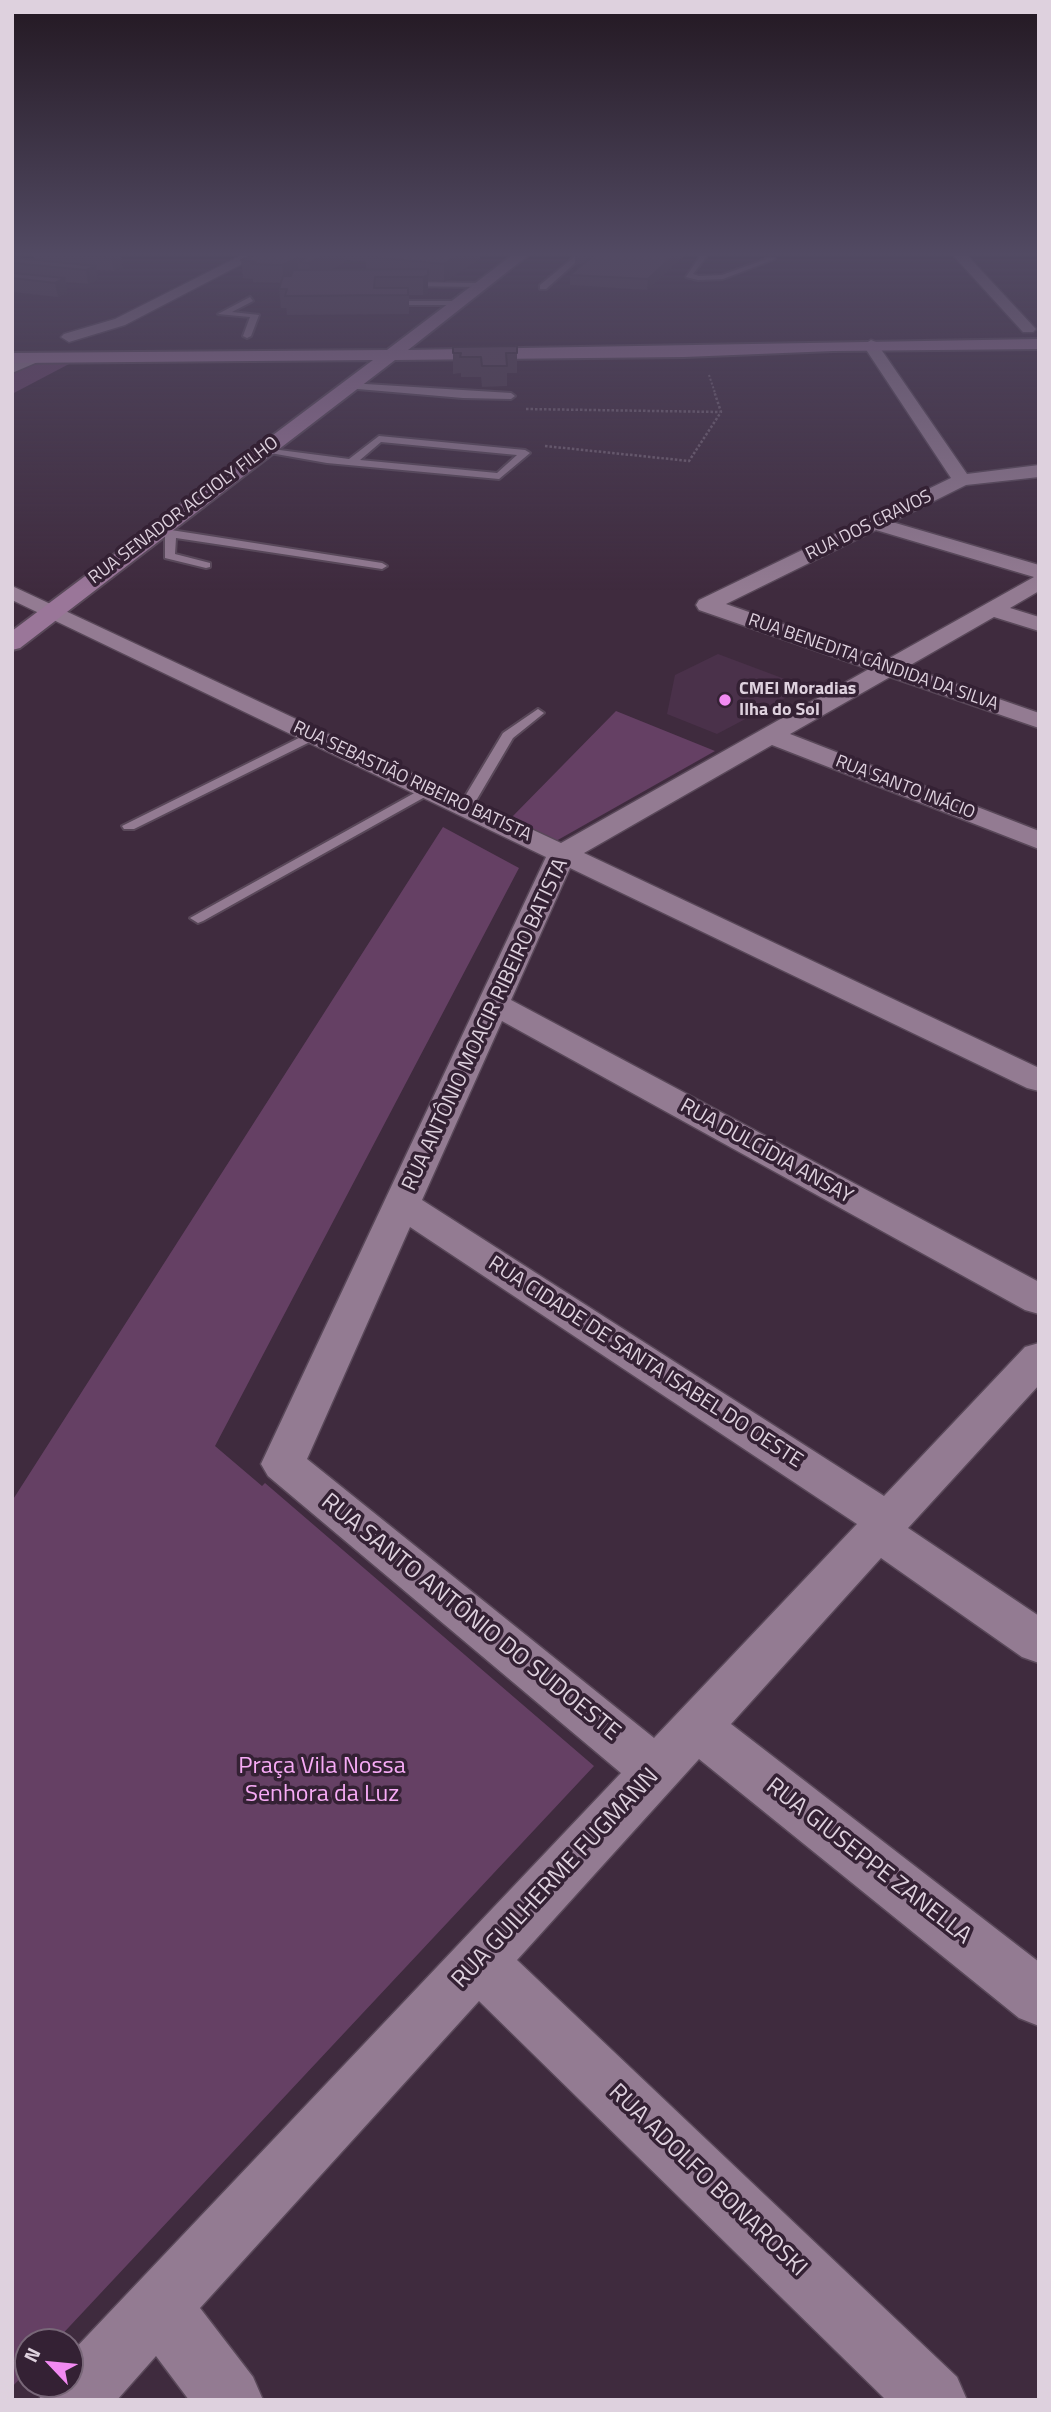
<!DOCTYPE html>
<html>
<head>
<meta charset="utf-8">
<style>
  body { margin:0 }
  #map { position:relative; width:1051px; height:2412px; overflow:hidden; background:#3f2b3e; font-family:"Titillium Web",sans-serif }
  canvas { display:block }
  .frame { position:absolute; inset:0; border:14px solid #ded1de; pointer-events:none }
  .north { position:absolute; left:14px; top:2328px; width:70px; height:70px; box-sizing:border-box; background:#342134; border:2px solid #786778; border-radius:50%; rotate:296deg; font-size:19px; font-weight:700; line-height:28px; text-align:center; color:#ded1de }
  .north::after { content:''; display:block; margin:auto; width:24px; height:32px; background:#f28af2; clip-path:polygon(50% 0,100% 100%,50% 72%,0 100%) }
</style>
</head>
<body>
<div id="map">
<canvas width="1051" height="2412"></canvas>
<div class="frame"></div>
<div class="north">N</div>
</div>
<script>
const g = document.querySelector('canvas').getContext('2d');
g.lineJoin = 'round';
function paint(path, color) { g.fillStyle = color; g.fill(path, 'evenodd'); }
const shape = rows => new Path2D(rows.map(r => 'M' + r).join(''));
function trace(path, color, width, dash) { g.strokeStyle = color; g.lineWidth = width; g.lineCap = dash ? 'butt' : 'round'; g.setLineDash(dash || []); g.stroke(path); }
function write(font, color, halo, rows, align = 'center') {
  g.font = font + ' "Titillium Web",sans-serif'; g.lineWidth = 7; g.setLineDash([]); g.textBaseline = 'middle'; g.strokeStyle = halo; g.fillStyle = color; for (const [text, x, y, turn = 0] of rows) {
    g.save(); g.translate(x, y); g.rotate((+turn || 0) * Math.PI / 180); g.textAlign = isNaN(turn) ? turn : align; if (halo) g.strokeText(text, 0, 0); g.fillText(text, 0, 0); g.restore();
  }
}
paint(shape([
  [718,654,806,687,717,734,667,714,675,675]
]), '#4a314a');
paint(shape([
  [30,364,69,364,12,394,12,373],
  [616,711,715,751,556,841,510,819],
  [443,827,519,868,215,1446,262,1486,265,1483,594,1766,55,2342,28,2342,28,2370,12,2387,12,1501]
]), '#654064');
const lane = shape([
  [579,253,586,253,546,289,540,289,540,285,579,253],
  [702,253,709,253,693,274,699,276,722,275,769,258,775,259,723,279,698,280,686,277,702,253],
  [403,282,482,283,486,285,482,287,400,286,403,282],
  [250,297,253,301,232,312,259,315,251,336,247,338,243,336,250,317,218,314,250,297],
  [385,301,458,301,462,303,458,305,388,305,385,301],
  [349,383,511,393,515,396,511,399,463,398,346,388,349,383],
  [379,436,525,450,530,453,499,479,327,463,259,451,264,448,349,459,379,436],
  [381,442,517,455,497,473,360,460,381,442],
  [154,530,171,530,382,563,387,566,382,569,176,538,175,554,210,563,210,567,206,568,165,558,165,536,154,534,154,530],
  [538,709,544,713,513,738,470,811,460,811,458,808,503,733,538,709],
  [313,731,318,732,318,738,134,829,124,829,122,826,313,731],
  [427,786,432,787,432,793,203,921,198,923,190,918,427,786]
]);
const street = shape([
  [246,253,263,253,125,325,69,342,61,337,64,334,115,319,246,253],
  [951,253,965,253,1033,326,1036,329,1033,332,1023,332,951,253],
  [871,340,876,342,967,474,1039,465,1039,477,966,485,892,522,1039,565,1039,591,1010,608,1039,617,1039,631,994,617,907,667,1039,713,1039,728,890,677,790,734,1039,831,1039,849,772,745,584,853,1039,1068,1039,1091,1027,1088,570,868,511,1000,1039,1282,1039,1314,1025,1310,502,1021,422,1200,884,1496,1025,1347,1039,1343,1039,1385,908,1528,1039,1616,1039,1663,1022,1657,881,1558,731,1724,1039,1962,1039,2026,1019,2018,699,1759,517,1960,957,2377,967,2400,886,2400,479,2001,200,2308,253,2377,263,2400,189,2400,156,2356,117,2400,39,2400,46,2384,70,2384,70,2354,621,1773,268,1476,261,1464,546,857,12,600,12,586,561,843,869,669,699,610,696,605,699,600,951,478,863,345,871,340],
  [876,530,1034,577,886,660,726,604,876,530],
  [410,1227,857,1524,654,1738,307,1459,410,1227],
  [34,353,40,355,42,358,40,361,12,373,12,362,34,353]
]);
const secondary = shape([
  [515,253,531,253,408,350,1039,339,1039,349,833,351,684,357,395,360,20,648,12,650,12,631,373,360,12,363,12,353,387,350,515,253]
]);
trace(lane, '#594859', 4);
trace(street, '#594859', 3);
trace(secondary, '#594859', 4);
trace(shape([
  [709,375,715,393]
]), '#716071', 2, [2, 2]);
trace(shape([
  [526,409,720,412],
  [545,446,689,461,721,412,714,391]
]), '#716071', 2.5, [2.5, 2]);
paint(lane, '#937b92');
paint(street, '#937b92');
paint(secondary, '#9a7699');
paint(shape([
  [33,253,114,253,123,267,114,271,96,270,98,280,88,284,66,282,67,292,58,297,12,292,12,260,35,260],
  [259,253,480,253,480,259,444,282,428,280,428,293,423,295,409,295,409,314,287,315,286,308,281,308,279,289,281,283,253,282,253,279,243,278,241,260],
  [344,260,366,262,366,270,331,270,344,263],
  [575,253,687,253,647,290,570,285,570,275,582,265,575,264],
  [453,347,517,353,517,373,507,373,507,386,482,387,481,377,461,377,461,373,453,374]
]), '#4c3a4c');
paint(shape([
  [328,253,343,253,344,263,310,281,309,263],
  [460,253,480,253,480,259,444,282,444,264],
  [676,253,687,253,647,290,648,279],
  [121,254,123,267,114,271,111,258],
  [297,258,299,276,284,283,282,265],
  [96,266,98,280,88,284,86,270],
  [428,275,428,293,423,295,423,277],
  [65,278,67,292,58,297,55,283]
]), '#3e2f3e');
const building = shape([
  [63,253,114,253,121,254,111,258,63,253],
  [259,253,328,253,309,263,299,262,304,259,297,258,282,265,251,264,256,262,241,260,259,253],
  [378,253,460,253,444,264,372,257,378,253],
  [575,253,676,253,648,279,570,275,594,255,575,253],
  [16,258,96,266,86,270,12,263,12,260,16,258],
  [428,269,428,275,423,277,375,277,374,288,408,288,408,295,285,296,287,289,279,289,283,276,291,276,293,270,428,269],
  [12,273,65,278,55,283,12,278,12,273],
  [517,346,517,353,506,353,507,366,482,366,481,357,460,357,461,353,453,353,453,347,517,346]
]);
paint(building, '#584358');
trace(building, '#3e2f3e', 2);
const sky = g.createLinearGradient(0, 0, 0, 591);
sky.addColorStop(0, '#231822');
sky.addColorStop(0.43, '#524a63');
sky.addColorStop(1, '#524a6300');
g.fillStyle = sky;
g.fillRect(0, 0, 1051, 591);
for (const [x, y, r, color] of [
  [725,700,7,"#f28af2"]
]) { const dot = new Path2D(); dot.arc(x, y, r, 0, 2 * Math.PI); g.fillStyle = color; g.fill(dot); trace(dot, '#342134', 2.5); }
write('18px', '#ded1de', '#342134', [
  ["RUA SENADOR ACCIOLY FILHO",184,511,-37],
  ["RUA DOS CRAVOS",869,526,-26],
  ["RUA BENEDITA CÂNDIDA DA SILVA",873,663,19],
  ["RUA SEBASTIÃO RIBEIRO BATISTA",412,782,25],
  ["RUA SANTO INÁCIO",905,788,21]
]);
write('bold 18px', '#ded1de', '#342134', [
  ["CMEI Moradias",739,690],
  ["Ilha do Sol",739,711]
], 'left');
write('21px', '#ded1de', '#342134', [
  ["RUA ANTÔNIO MOACIR RIBEIRO BATISTA",486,1025,-65],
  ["RUA DULCÍDIA ANSAY",766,1152,29],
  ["RUA CIDADE DE SANTA ISABEL DO OESTE",645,1363,33]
]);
write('24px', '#ded1de', '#342134', [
  ["RUA SANTO ANTÔNIO DO SUDOESTE",470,1618,39],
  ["RUA GIUSEPPE ZANELLA",868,1862,38],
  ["RUA GUILHERME FUGMANN",556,1879,-47],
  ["RUA ADOLFO BONAROSKI",707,2181,44]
]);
write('24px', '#f7abf6', '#342134', [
  ["Praça Vila Nossa",322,1767],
  ["Senhora da Luz",322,1795]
]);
</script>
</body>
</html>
